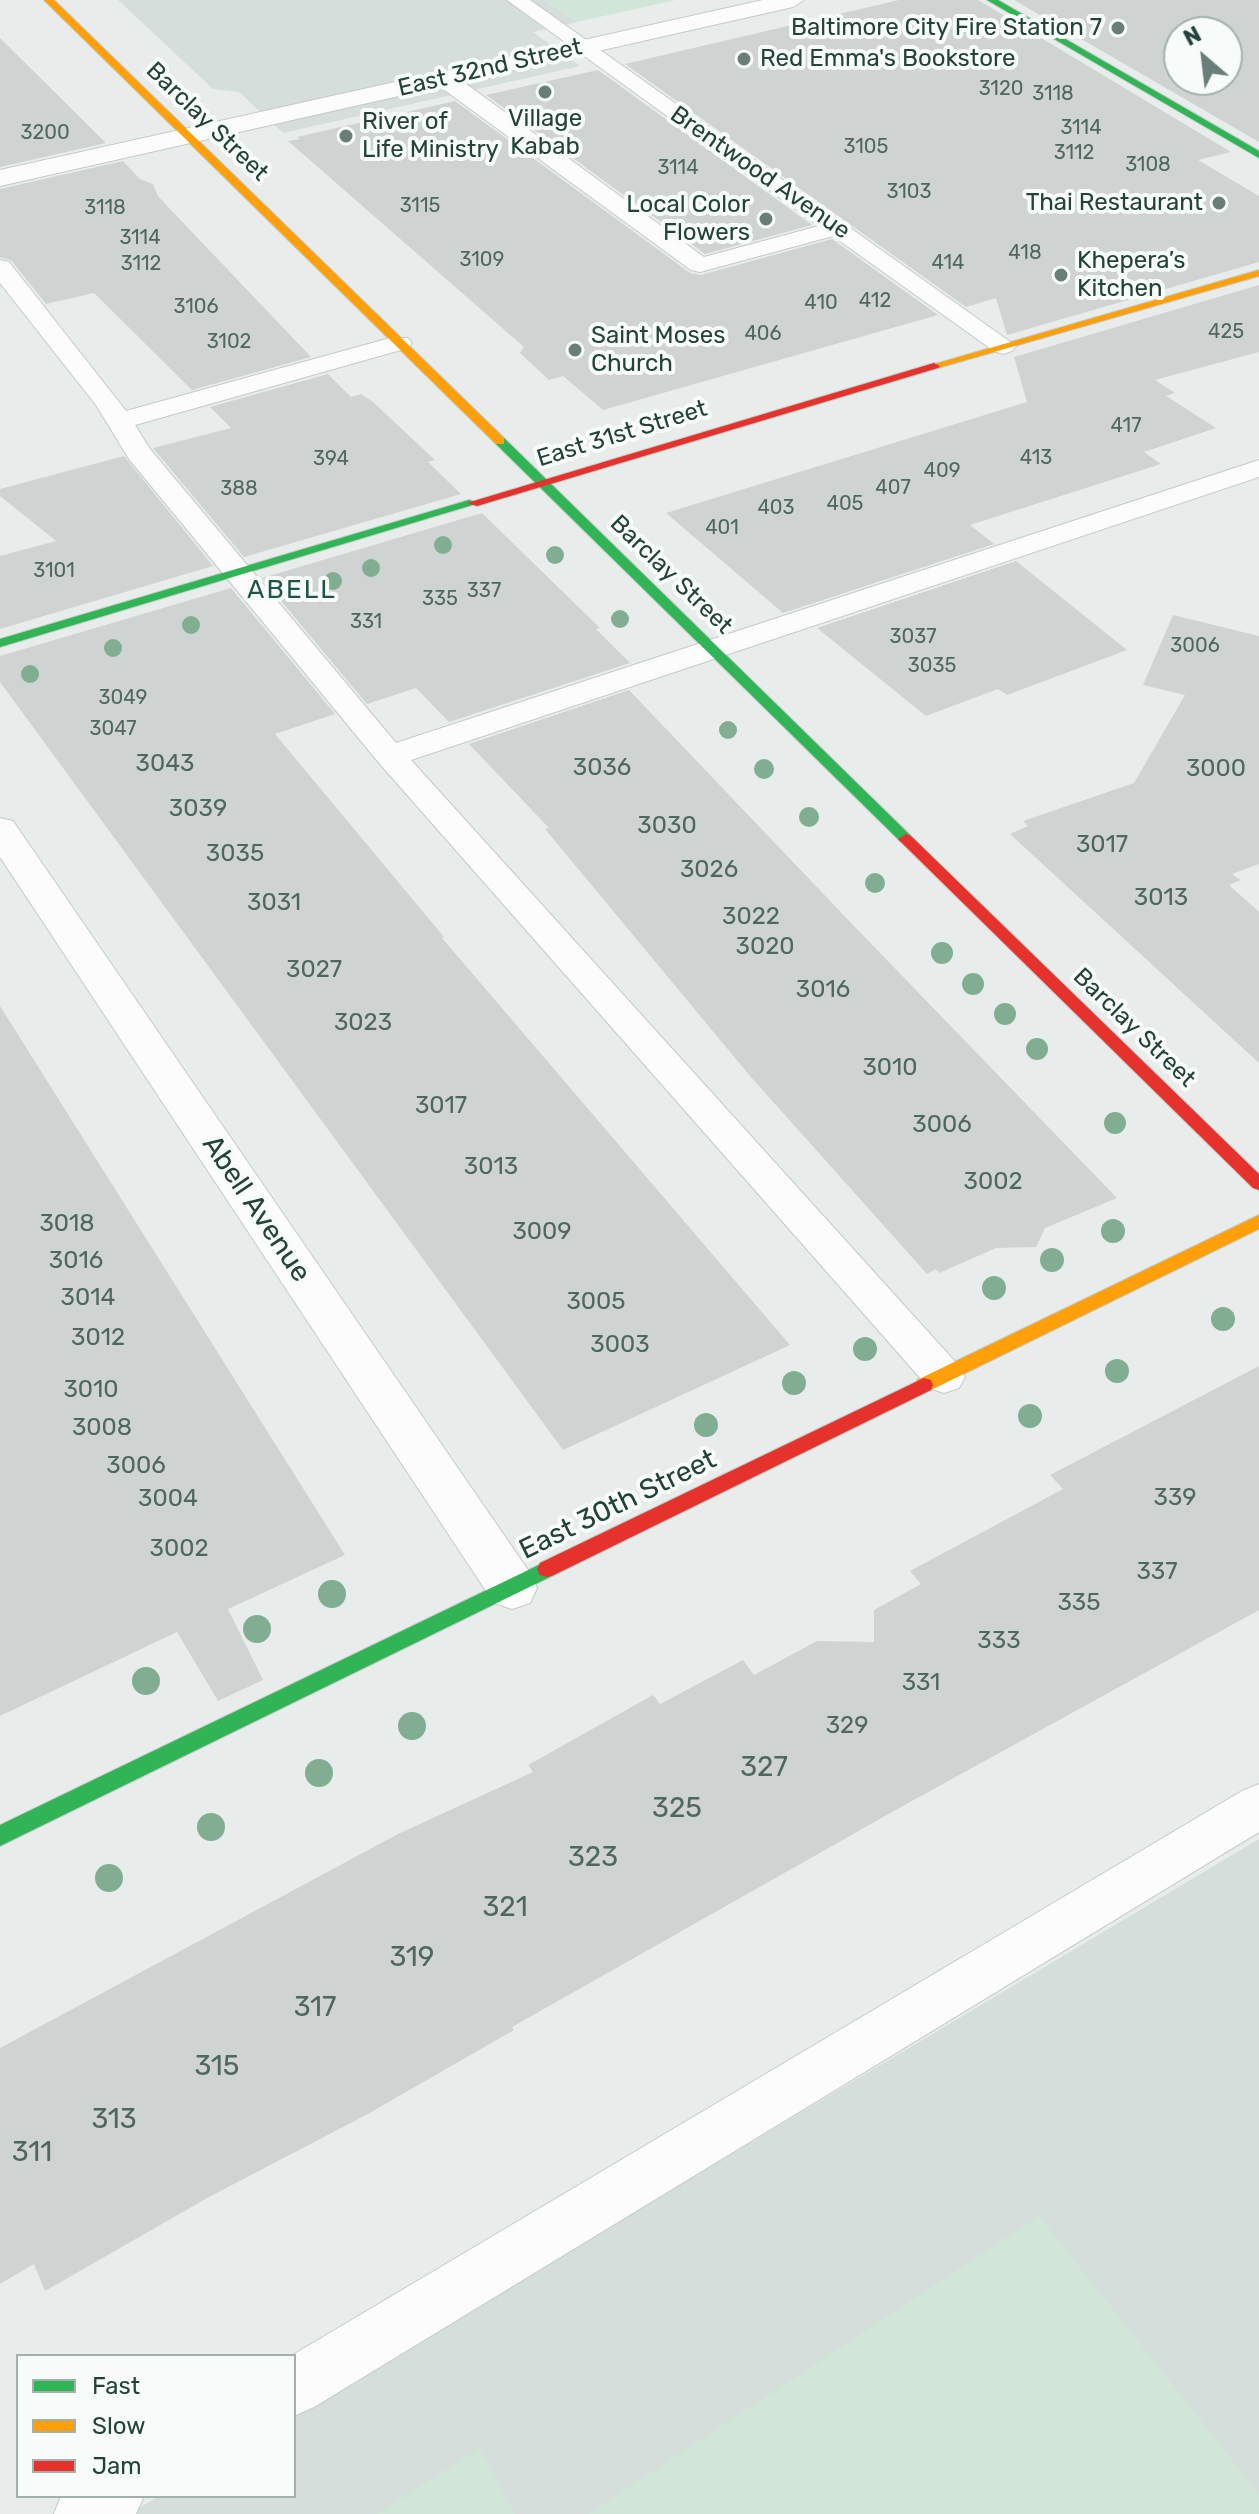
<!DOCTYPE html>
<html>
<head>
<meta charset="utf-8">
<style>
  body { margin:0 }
  #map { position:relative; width:1259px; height:2514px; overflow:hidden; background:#e8edeb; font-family:Rubik,sans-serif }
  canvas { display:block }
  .legend { position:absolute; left:16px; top:2354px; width:280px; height:144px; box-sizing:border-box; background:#f7fbf9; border:2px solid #a3b1ad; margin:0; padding:10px 14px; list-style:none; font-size:24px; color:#24423a }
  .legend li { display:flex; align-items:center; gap:16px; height:40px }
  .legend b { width:40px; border:2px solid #a3b1ad }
  .north { position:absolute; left:1163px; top:16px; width:80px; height:80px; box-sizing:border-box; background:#f7fbf9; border:2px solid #a3b1ad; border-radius:50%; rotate:332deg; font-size:22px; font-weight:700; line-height:32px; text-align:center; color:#24423a }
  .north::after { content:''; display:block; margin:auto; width:28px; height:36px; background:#697e78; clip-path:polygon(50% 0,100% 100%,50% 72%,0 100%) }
</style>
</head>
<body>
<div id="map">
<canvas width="1259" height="2514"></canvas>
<ul class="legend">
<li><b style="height:10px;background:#30b455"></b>Fast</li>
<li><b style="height:10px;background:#ff9f0a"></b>Slow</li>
<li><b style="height:10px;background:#e5322d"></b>Jam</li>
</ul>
<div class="north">N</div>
</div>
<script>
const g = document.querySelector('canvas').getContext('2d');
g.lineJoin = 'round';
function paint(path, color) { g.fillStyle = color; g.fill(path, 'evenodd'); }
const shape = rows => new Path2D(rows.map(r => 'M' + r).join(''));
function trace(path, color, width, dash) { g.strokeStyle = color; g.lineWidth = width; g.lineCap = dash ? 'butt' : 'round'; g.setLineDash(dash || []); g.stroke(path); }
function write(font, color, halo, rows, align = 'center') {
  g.font = font + ' Rubik,sans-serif'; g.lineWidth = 8; g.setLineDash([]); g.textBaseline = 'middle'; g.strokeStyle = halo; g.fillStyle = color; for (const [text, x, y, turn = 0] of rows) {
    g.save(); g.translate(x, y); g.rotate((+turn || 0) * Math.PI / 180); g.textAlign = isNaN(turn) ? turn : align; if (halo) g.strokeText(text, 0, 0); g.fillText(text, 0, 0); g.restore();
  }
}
paint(shape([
  [118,0,544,0,577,22,533,32,580,66,283,133,239,92,213,89],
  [1259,1839,1259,2514,129,2514,159,2496,294,2496,294,2415]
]), '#d6dedb');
paint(shape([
  [544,0,676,0,577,22],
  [1039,2216,1259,2494,1259,2514,589,2514],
  [479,2449,515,2514,377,2514]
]), '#d1e6d8');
paint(shape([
  [899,0,978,0,1231,152,1198,160,1259,196,1259,262,1007,335,996,298,966,307,625,64],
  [1014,0,1259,0,1259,142],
  [1179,32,1227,32,1227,80,1179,80],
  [0,38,103,140,106,143,0,167],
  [598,70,812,225,705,254,486,95],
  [455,101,690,273,701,275,832,239,938,315,603,410,563,376,549,380,520,353,524,347,288,141,300,139,297,137],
  [123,161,140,179,153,184,158,196,171,210,311,357,192,390,94,293,46,304,11,260,0,257,0,189],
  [1259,285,1259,352,1155,380,1175,393,1166,396,1216,428,1144,452,1161,464,970,525,994,544,783,613,666,513,1027,402,1014,357],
  [328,374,351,397,361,394,373,402,435,460,428,462,461,494,244,557,153,448,231,428,210,407],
  [124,456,213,566,0,629,0,556,56,541,0,496,0,489],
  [482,513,600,628,596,629,630,663,449,722,416,688,367,704,262,578],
  [1016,561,1127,650,1007,695,998,689,926,716,817,628],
  [231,588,335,714,275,734,444,937,442,938,790,1345,563,1450,0,682,0,656],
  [1173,615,1259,636,1259,864,1232,874,1241,880,1229,885,1259,912,1259,1063,1010,834,1028,826,1023,821,1134,783,1185,695,1143,685],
  [629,690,854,926,1117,1198,1045,1228,1036,1247,996,1248,939,1273,936,1269,927,1274,750,1076,545,829,549,828,469,744],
  [0,1006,345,1555,228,1609,263,1680,218,1701,177,1632,0,1716],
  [1259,1366,1259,1610,901,1807,512,2027,514,2030,366,2115,209,2197,45,2291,34,2264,0,2284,0,2048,398,1834,533,1772,528,1765,653,1695,660,1704,743,1660,754,1675,817,1641,874,1642,874,1610,921,1584,910,1571,1063,1489,1050,1475]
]), '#cfd4d2');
const lane = shape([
  [507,0,530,0,1016,346,1012,351,1003,354,994,351,833,236,700,272,691,270,435,83,432,78,435,73,451,73,704,257,819,226,507,0],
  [0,260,9,262,126,411,390,338,408,338,412,343,408,348,135,425,150,449,396,743,1259,460,1259,477,411,760,959,1366,965,1377,959,1388,944,1393,929,1388,379,763,129,459,96,405,0,283,0,260],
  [1259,1784,1259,1832,314,2407,294,2416,294,2356,291,2356,1242,1791,1259,1784],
  [61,2496,144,2496,136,2514,54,2514,61,2496]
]);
const street = shape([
  [763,0,804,0,793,7,0,186,0,170,763,0],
  [0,818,13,821,530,1573,537,1588,530,1603,512,1609,494,1603,0,857,0,818]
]);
const fast = shape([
  [987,0,998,0,1259,151,1259,158,987,0],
  [496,438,504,438,911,836,911,842,901,842,496,444,496,438],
  [469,500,479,503,0,647,0,639,469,500],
  [547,1561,554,1563,557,1569,554,1575,0,1846,0,1825,547,1561]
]);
const slow = shape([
  [44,0,54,0,504,438,504,444,496,444,44,0],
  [1259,270,1259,276,938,368,928,366,1259,270],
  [1259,1215,1259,1229,931,1390,917,1390,915,1385,917,1380,1259,1215]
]);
const jam = shape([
  [934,363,940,366,938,368,477,506,467,503,934,363],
  [906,834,911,836,1259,1174,1259,1190,1253,1188,901,842,898,839,906,834],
  [924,1378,931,1380,933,1385,931,1390,554,1575,547,1577,540,1575,537,1569,540,1563,924,1378]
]);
trace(lane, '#c5cac8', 2);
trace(street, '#c5cac8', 2);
trace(fast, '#c3cbc8', 2);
trace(slow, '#c3cbc8', 2);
trace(jam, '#c3cbc8', 2);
paint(lane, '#fcfcfc');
paint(street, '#fcfcfc');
paint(fast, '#30b455');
paint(slow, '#ff9f0a');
paint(jam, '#e5322d');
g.fillStyle = '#81ae93';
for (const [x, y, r] of [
  [443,545,9],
  [555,555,9],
  [371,568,9],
  [333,581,9],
  [290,593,9],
  [620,619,9],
  [191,625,9],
  [113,648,9],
  [30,674,9],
  [728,730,9],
  [764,769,10],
  [809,817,10],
  [875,883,10],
  [942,953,11],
  [973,984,11],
  [1005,1014,11],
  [1037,1049,11],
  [1115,1123,11],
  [1113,1231,12],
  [1052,1260,12],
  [994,1288,12],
  [1223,1319,12],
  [865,1349,12],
  [1117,1371,12],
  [794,1383,12],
  [1030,1416,12],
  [706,1425,12],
  [332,1594,14],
  [257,1629,14],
  [146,1681,14],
  [412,1726,14],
  [319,1773,14],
  [211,1827,14],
  [109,1878,14]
]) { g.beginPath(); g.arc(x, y, r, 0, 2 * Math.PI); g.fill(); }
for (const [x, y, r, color] of [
  [1118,28,8,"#697e78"],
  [744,59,8,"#697e78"],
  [545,92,8,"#697e78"],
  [346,136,8,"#697e78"],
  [1219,203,8,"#697e78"],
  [766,219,8,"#697e78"],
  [1061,275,8,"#697e78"],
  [575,350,8,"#697e78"]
]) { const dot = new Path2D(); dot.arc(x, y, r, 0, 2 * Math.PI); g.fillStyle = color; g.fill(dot); trace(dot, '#f7fbf9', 3); }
write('20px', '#506761', null, [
  ["3120",1001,89],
  ["3118",1053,94],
  ["3114",1081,128],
  ["3200",45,133],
  ["3105",866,147],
  ["3112",1074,153],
  ["3108",1148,165],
  ["3114",678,168],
  ["3103",909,192],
  ["3115",420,206],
  ["3118",105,208],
  ["3114",140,238],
  ["418",1025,253],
  ["3109",482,260],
  ["414",948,263],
  ["3112",141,264],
  ["412",875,301],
  ["410",821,303],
  ["3106",196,307],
  ["425",1226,332],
  ["406",763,334],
  ["3102",229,342],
  ["417",1126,426],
  ["413",1036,458],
  ["394",331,459],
  ["409",942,471],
  ["407",893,488],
  ["388",239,489],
  ["405",845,504],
  ["403",776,508],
  ["401",722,528],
  ["3101",54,571],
  ["337",484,591],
  ["335",440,599],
  ["331",366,622],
  ["3037",913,637],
  ["3006",1195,646],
  ["3035",932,666],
  ["3049",123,698],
  ["3047",113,729]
]);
write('24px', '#24423a', '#f7fbf9', [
  ["Baltimore City Fire Station 7",1102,28,"right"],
  ["Red Emma's Bookstore",760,59],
  ["Village",545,119,"center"],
  ["Kabab",545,147,"center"],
  ["River of",362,122],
  ["Life Ministry",362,150],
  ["Thai Restaurant",1203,203,"right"],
  ["Local Color",750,205,"right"],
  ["Flowers",750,233,"right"],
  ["Khepera’s",1077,261],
  ["Kitchen",1077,289],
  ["Saint Moses",591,336],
  ["Church",591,364]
], 'left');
write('24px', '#24423a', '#f7fbf9', [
  ["East 32nd Street",490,68,-13],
  ["Barclay Street",207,122,44],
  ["Brentwood Avenue",760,173,35],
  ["East 31st Street",622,434,-17],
  ["Barclay Street",671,575,44],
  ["Barclay Street",1134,1028,44]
]);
write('24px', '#506761', null, [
  ["3043",165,764],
  ["3036",602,768],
  ["3000",1216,769],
  ["3039",198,809],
  ["3030",667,826],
  ["3017",1102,845],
  ["3035",235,854],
  ["3026",709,870],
  ["3013",1161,898],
  ["3031",274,903],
  ["3022",751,917],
  ["3020",765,947],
  ["3027",314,970],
  ["3016",823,990],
  ["3023",363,1023],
  ["3010",890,1068],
  ["3017",441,1106],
  ["3006",942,1125],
  ["3013",491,1167],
  ["3002",993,1182],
  ["3018",67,1224],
  ["3009",542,1232],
  ["3016",76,1261],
  ["3014",88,1298],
  ["3005",596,1302],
  ["3012",98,1338],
  ["3003",620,1345],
  ["3010",91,1390],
  ["3008",102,1428],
  ["3006",136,1466],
  ["339",1175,1498],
  ["3004",168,1499],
  ["3002",179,1549],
  ["337",1157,1572],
  ["335",1079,1603],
  ["333",999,1641],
  ["331",921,1683],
  ["329",847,1726]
]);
g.letterSpacing = '2px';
write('26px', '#1f5548', '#f7fbf9', [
  ["ABELL",292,590]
]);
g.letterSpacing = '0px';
write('28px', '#24423a', '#f7fbf9', [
  ["Abell Avenue",256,1209,56],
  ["East 30th Street",618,1505,-26]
]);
write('28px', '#506761', null, [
  ["327",764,1768],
  ["325",677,1809],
  ["323",593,1858],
  ["321",505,1908],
  ["319",412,1958],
  ["317",315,2008],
  ["315",217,2067],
  ["313",114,2120],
  ["311",32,2153]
]);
</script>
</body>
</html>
